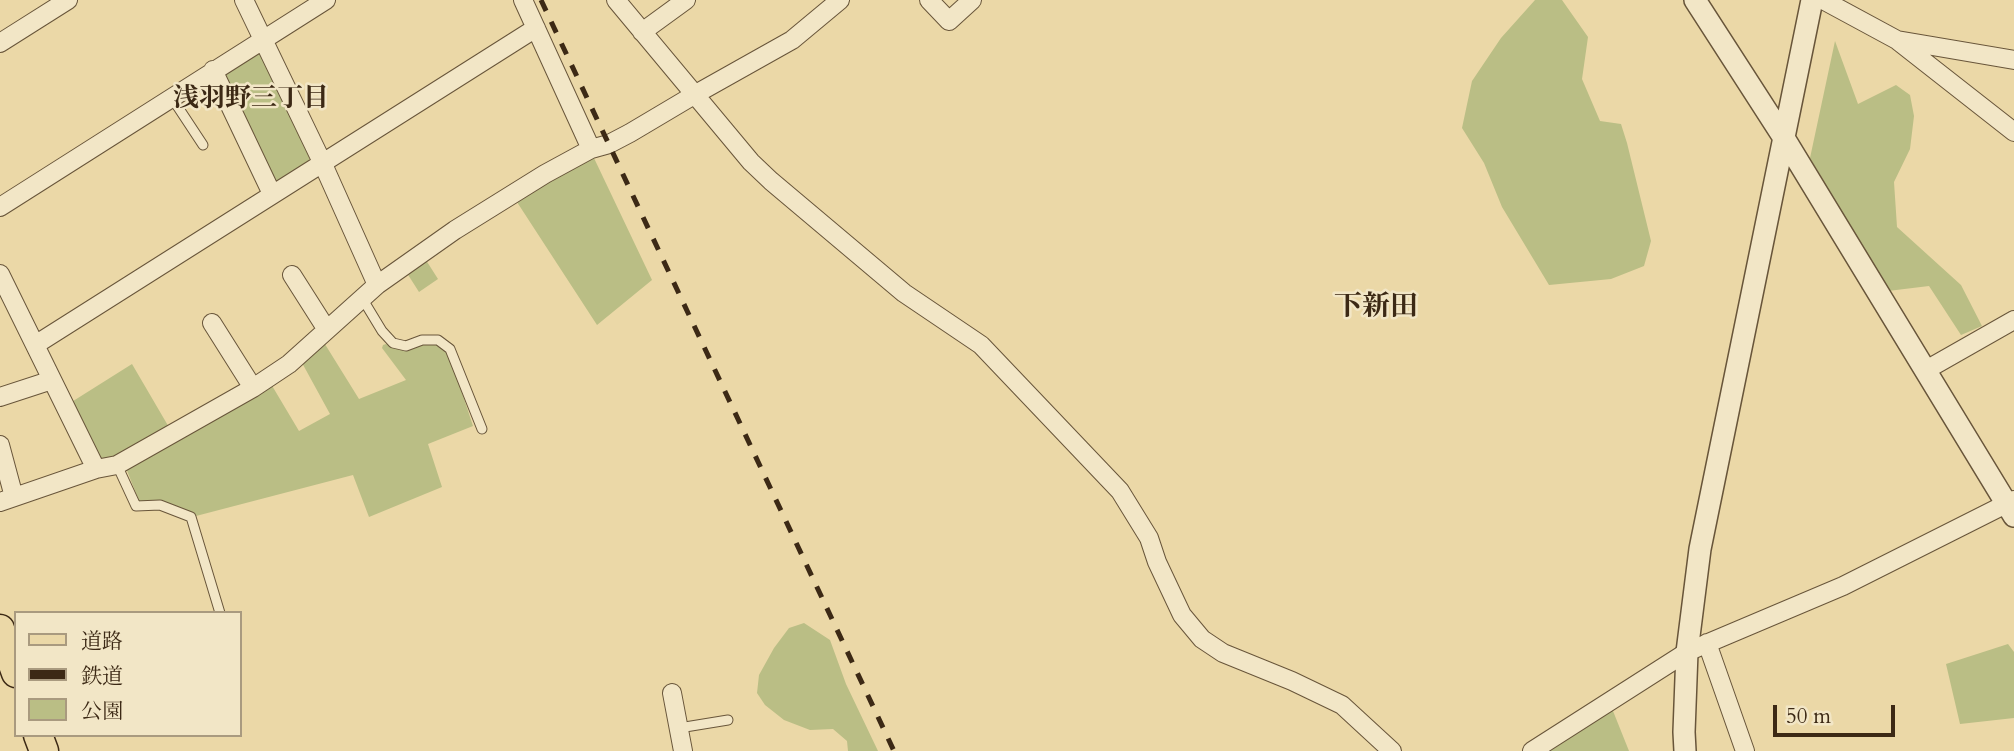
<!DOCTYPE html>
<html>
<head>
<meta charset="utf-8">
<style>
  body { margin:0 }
  #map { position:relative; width:2014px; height:751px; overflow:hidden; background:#ebd8a7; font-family:Cardo,"Noto Serif JP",serif }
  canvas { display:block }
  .legend { position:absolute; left:14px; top:611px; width:228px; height:126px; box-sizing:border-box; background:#f2e6c6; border:2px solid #a99a7f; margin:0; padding:9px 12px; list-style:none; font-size:21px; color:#3c2915 }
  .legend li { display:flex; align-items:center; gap:14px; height:35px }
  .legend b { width:35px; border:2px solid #a99a7f }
  .scale { position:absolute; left:1773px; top:705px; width:122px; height:32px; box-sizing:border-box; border:4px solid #3c2915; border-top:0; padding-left:9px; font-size:21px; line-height:24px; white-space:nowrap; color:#3c2915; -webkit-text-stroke:5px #f2e6c6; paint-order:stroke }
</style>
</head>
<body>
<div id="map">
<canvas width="2014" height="751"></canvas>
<ul class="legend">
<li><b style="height:9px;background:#ebd8a7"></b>道路</li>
<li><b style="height:9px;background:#3c2915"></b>鉄道</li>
<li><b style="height:19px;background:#babe85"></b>公園</li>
</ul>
<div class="scale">50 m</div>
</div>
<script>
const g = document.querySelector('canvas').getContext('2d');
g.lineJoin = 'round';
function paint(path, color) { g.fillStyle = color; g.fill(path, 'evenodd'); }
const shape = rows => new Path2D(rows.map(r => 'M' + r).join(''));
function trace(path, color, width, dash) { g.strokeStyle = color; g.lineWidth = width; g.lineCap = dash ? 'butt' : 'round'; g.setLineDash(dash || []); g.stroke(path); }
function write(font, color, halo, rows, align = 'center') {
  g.font = font + ' Cardo,"Noto Serif JP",serif'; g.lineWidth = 5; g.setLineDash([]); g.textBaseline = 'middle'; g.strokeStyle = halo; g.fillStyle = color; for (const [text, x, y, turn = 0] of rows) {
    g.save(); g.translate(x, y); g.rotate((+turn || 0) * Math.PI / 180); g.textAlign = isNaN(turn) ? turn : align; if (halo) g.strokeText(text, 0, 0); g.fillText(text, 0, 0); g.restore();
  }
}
paint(shape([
  [1535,0,1562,0,1588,37,1582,79,1600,121,1621,124,1627,143,1651,241,1644,266,1611,279,1549,285,1502,207,1484,163,1462,128,1472,81,1501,38],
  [1835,41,1858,104,1896,85,1910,95,1914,116,1910,149,1894,182,1897,227,1961,285,1982,326,1961,335,1929,286,1888,291,1810,158],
  [256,51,263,53,311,155,308,162,275,184,223,72],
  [593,156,652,280,597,325,515,199],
  [424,257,438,279,419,292,405,270],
  [323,341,359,399,406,380,382,348,383,345,386,344,395,347,428,342,437,342,448,350,473,426,428,444,442,487,369,517,353,475,196,516,165,502,139,501,126,468,271,384,299,431,330,414,301,361],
  [132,364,170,429,100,464,70,403],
  [804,623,830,640,846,684,878,751,848,751,847,741,833,729,810,730,784,720,765,705,757,693,759,675,774,648,789,628],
  [2008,644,2014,652,2014,718,1960,724,1946,664],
  [1611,706,1629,751,1541,751]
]), '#babe85');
const service = shape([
  [172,98,203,145],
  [362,298,382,331,393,343,406,346,422,340,438,340,450,349,482,429],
  [117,465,136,506,160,505,191,517,220,613],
  [679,728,728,720]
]);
const minor = shape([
  [244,0,322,162,377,285],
  [523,0,591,149],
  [616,0,751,162,771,181,904,293,981,345,1120,491,1149,538,1157,562,1182,615,1202,639,1223,653,1292,681,1342,705,1392,751],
  [929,0,949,21,972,0],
  [1823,0,1897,40,2014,60],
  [642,32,686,0],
  [1898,41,2014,132],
  [0,43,68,0],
  [213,70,272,194],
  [0,207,326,0],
  [0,274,96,469],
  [292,275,327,330],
  [212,323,253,388],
  [35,345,536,28],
  [1926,370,2014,320],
  [0,397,52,380],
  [0,445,14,497],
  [0,502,96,469,117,465,253,388,289,364,377,285,455,230,545,174,591,149,609,144,630,133,694,95,792,40,840,0],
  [1707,643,1745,751],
  [672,693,683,751],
  [1532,751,1687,652,1843,586,2014,500]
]);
const tertiary = shape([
  [1695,0,1784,138,2014,516],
  [1685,751,1684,732,1687,652,1700,549,1812,0]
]);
const primary = shape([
  [0,629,16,673],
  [38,735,44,751]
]);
trace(service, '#68553a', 11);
trace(minor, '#68553a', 20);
trace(tertiary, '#68553a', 24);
trace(primary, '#3c2915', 31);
trace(service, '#f2e6c6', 9);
trace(minor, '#f2e6c6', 18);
trace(tertiary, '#f2e6c6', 21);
trace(primary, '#ebd8a7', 28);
trace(shape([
  [541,0,894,751]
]), '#3c2915', 5, [12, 12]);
write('bold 26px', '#3c2915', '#f2e6c6', [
  ["浅羽野三丁目",251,100]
]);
write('bold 28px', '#3c2915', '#f2e6c6', [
  ["下新田",1376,309]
]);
</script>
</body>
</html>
